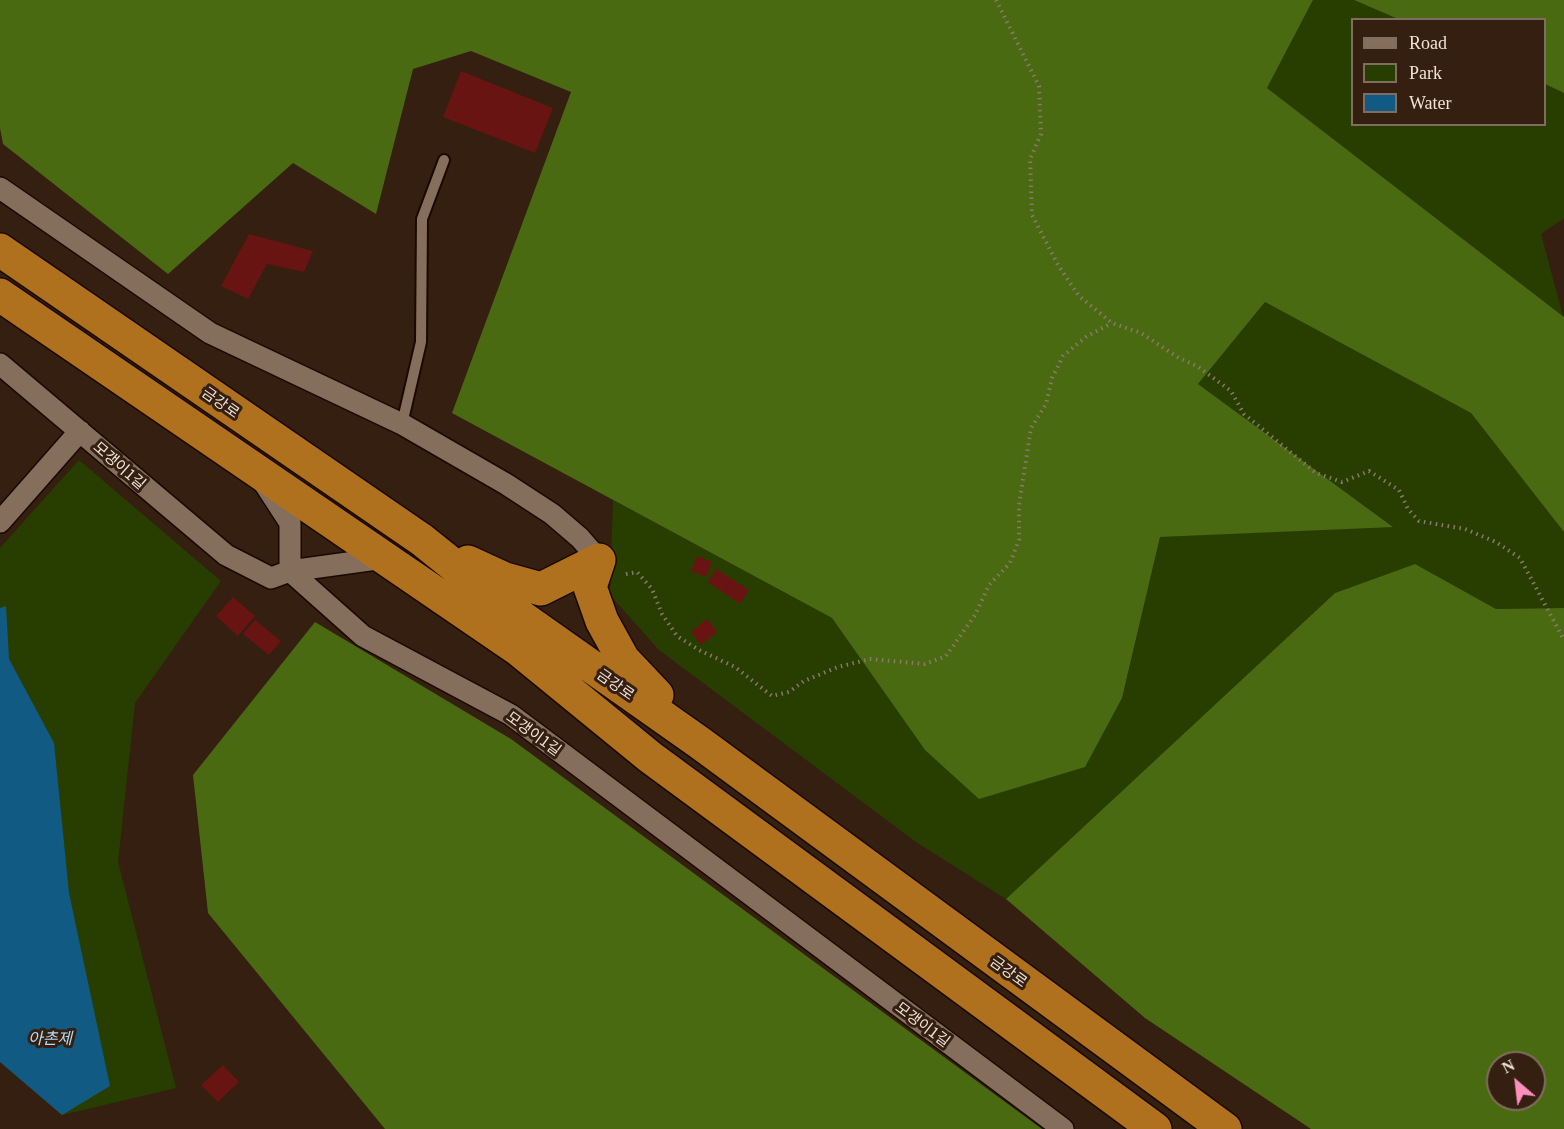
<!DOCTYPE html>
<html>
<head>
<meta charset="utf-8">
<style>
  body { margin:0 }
  #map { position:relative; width:1564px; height:1129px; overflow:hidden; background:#341f10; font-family:Georgia,serif }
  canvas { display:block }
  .legend { position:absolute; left:1351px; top:18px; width:195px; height:108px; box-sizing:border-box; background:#341f10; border:2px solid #7f6d60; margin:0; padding:8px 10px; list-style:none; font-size:18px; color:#f0e2d9 }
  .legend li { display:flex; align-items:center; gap:12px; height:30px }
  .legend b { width:30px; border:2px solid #7f6d60 }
  .north { position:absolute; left:1486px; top:1051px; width:60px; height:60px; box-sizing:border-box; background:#341f10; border:2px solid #7f6d60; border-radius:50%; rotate:332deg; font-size:16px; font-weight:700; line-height:24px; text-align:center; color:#f0e2d9 }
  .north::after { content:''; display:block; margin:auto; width:21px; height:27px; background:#fd8ebe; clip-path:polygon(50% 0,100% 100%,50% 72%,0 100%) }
</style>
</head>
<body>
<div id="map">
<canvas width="1564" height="1129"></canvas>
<ul class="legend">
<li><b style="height:8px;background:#866e5d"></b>Road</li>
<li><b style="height:16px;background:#283e00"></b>Park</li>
<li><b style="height:16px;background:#115a83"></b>Water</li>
</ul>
<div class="north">N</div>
</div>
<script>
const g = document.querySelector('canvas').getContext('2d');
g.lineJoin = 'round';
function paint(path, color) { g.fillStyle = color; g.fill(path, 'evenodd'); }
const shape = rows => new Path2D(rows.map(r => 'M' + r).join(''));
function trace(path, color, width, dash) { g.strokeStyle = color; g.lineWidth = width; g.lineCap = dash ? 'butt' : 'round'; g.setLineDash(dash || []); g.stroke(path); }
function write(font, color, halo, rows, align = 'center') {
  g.font = font + ' Georgia,"Noto Sans KR",serif'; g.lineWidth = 6; g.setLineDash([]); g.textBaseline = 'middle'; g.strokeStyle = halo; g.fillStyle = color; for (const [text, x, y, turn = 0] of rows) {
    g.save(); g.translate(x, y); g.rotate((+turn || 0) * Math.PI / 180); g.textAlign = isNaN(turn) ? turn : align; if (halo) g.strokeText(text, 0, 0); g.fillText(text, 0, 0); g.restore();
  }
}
paint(shape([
  [1313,0,1354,0,1398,19,1352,20,1352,124,1544,124,1545,84,1564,93,1564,218,1541,234,1563,316,1267,88],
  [1265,302,1471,413,1564,532,1564,608,1496,609,1415,564,1335,593,1006,899,916,842,659,650,610,595,613,500,832,618,925,750,1122,698,1160,537,1392,526,1198,384],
  [79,460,221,581,135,703,118,862,176,1088,62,1115,0,1062,0,548]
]), '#283e00');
paint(shape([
  [0,0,1313,0,1267,88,1564,317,1564,532,1471,413,1265,302,1198,384,1393,527,1160,537,1122,698,1085,767,979,799,925,750,832,618,452,413,571,92,471,51,413,69,376,214,293,163,168,274,3,144,0,128],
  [1354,0,1564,0,1564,93,1545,84,1544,20,1398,19],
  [1415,564,1496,609,1564,608,1564,1129,1311,1129,1145,1018,1006,899,1335,593],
  [1498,1063,1534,1063,1534,1099,1498,1099],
  [315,622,511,739,1042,1129,385,1129,208,913,193,775]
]), '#4a6a11');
paint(shape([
  [6,606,9,659,54,743,69,893,110,1086,62,1115,0,1062,0,608]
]), '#115a83');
paint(shape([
  [461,71,553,108,535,153,443,117],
  [249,234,313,251,304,272,267,264,248,299,221,286],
  [697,556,712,562,706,577,691,571],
  [716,569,749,590,740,604,708,582],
  [233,597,255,616,238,636,216,616],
  [707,619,717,632,701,645,691,632],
  [255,620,281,641,269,655,243,634],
  [223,1065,239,1082,218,1102,201,1085]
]), '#681412');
const service = shape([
  [402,424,421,342,422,219,444,160]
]);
const minor = shape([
  [0,188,210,333,402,424,506,484,552,514,580,538,599,560],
  [0,364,226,555,271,578,290,571,384,558],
  [264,483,290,523,290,571],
  [0,522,80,431],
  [290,571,363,636,511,715,1063,1129]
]);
const trunk = shape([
  [0,250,422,540,493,597,700,743,1225,1129],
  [0,295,519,650,650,757,1155,1129],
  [599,560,590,587,602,621,623,659,657,695],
  [468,562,505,579,541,589,599,560]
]);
trace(service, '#1b0800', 14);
trace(minor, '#1b0800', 24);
trace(trunk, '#1b0800', 36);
trace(shape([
  [996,0,1039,86,1041,134,1030,159,1032,215,1058,265,1079,296,1112,323,1141,333,1179,358,1197,366,1231,391,1244,414,1316,473,1342,482,1369,471,1399,490,1408,509,1419,521,1465,529,1496,542,1520,558,1564,640],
  [626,574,637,572,652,589,662,614,677,636,699,650,735,667,772,696,789,692,804,681,838,667,870,659,925,664,946,656,975,615,989,585,1010,563,1019,540,1019,505,1031,428,1046,404,1052,378,1063,356,1087,336,1112,323]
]), '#8a786c', 4, [1.5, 4.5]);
trace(service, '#866e5d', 10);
trace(minor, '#866e5d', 21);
trace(trunk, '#af711e', 33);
write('15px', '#f0e2d9', '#341f10', [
  ["금강로",221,402,35],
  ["모갱이1길",120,465,41],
  ["금강로",616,684,35],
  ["모갱이1길",534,733,36],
  ["금강로",1009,971,36],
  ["모갱이1길",923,1024,37]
]);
write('italic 16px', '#b3dcf9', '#341f10', [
  ["아촌제",50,1038]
]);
</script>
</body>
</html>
